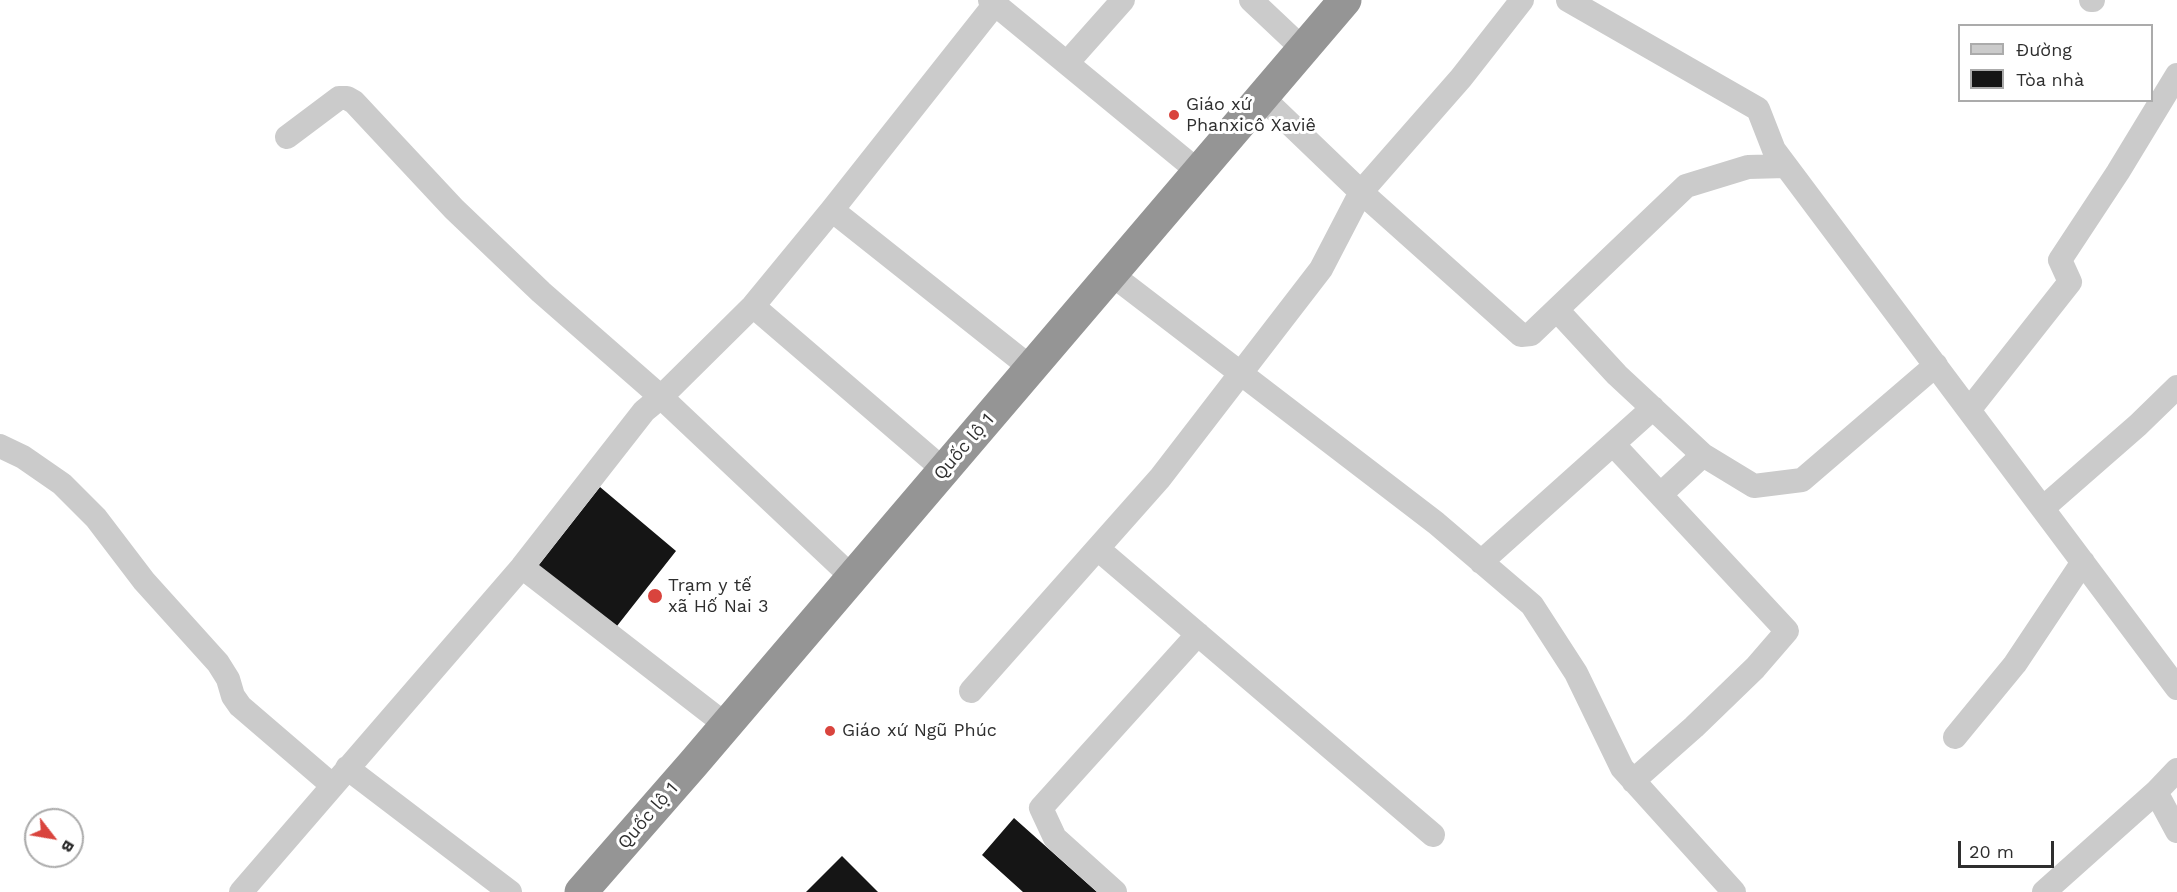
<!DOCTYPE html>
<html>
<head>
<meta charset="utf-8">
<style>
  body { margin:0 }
  #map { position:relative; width:2177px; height:892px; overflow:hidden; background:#fff; font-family:"Work Sans",sans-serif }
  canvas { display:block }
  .legend { position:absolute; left:1958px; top:24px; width:195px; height:78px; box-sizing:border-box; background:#fff; border:2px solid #ababab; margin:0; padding:8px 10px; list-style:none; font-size:18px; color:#2e2e2e }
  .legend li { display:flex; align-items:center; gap:12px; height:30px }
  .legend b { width:30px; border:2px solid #ababab }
  .north { position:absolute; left:24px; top:808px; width:60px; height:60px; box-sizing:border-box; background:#fff; border:2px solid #ababab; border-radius:50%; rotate:121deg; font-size:16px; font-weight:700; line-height:24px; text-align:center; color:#2e2e2e }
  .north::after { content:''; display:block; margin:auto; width:21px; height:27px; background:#d9443d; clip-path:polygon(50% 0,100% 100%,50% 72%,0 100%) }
  .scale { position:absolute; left:1958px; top:841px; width:96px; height:27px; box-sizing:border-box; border:3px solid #2e2e2e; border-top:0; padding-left:8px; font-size:18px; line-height:21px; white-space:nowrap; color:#2e2e2e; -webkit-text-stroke:4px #fff; paint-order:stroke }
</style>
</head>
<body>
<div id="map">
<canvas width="2177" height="892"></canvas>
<ul class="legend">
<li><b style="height:8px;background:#cbcbcb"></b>Đường</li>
<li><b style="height:16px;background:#151515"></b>Tòa nhà</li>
</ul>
<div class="north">B</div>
<div class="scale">20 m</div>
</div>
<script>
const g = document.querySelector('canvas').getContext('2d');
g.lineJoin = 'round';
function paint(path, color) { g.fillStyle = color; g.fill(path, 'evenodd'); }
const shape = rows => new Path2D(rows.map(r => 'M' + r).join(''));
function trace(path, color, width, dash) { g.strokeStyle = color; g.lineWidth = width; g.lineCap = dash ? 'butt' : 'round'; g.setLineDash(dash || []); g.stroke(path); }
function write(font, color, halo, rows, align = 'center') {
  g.font = font + ' "Work Sans",sans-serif'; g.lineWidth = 6; g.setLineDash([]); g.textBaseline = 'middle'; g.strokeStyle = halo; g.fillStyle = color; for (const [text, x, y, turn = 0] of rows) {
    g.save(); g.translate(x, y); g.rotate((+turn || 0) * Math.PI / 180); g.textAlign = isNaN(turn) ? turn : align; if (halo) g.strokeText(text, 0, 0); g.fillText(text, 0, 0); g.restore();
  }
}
paint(shape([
  [600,487,676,551,617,626,538,566],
  [1014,818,1097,892,1023,892,982,855],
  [842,856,878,892,806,892]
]), '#151515');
trace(shape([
  [990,0,1199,172],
  [1251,0,1303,49],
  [1568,0,1758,109,1774,150,2177,688],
  [2091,0,2093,0],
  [1067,63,1123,0],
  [1262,97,1361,192,1521,335,1531,334,1686,186,1748,167,1786,166],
  [287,137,339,98,347,98,354,102,454,209,541,292,661,397,852,577],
  [832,210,1031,368],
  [1111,274,1436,523,1532,605,1576,673,1622,768,1734,892],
  [753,306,944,470],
  [1557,310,1617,375,1703,455,1754,486,1802,480,1936,365],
  [1969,410,2070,282,2060,260,2118,172,2177,75],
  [1613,444,1787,631,1755,668,1694,727,1633,781],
  [0,446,23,457,62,484,96,518,144,581,218,663,228,679,233,696,240,706,332,785],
  [1661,494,1703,455],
  [2043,508,2138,425,2177,387],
  [1098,549,1433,835],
  [1481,562,1653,408],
  [522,567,726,725],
  [971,691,1160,478,1321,269,1361,192,1461,78,1522,0],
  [1955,737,2015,664,2083,562],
  [347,768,510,892],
  [2156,792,2177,831],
  [241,892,522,567,644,411,661,397,753,306,832,210,995,4],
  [1115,892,1055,838,1041,808,1198,634],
  [2044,892,2156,792,2177,770]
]), '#cbcbcb', 24);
trace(shape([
  [581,892,693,764,1345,0]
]), '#959595', 33);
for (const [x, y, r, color] of [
  [1174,115,6,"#d9443d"],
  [655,596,8,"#d9443d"],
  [830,731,6,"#d9443d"]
]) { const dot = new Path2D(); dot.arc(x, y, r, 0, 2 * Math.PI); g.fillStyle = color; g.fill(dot); trace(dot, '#fff', 2); }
write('18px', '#2e2e2e', '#fff', [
  ["Giáo xứ",1186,105],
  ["Phanxicô Xaviê",1186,126],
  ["Trạm y tế",668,586],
  ["xã Hố Nai 3",668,607],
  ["Giáo xứ Ngũ Phúc",842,731]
], 'left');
write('18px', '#2e2e2e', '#fff', [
  ["Quốc lộ 1",964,447,-49],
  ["Quốc lộ 1",648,816,-49]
]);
</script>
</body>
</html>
